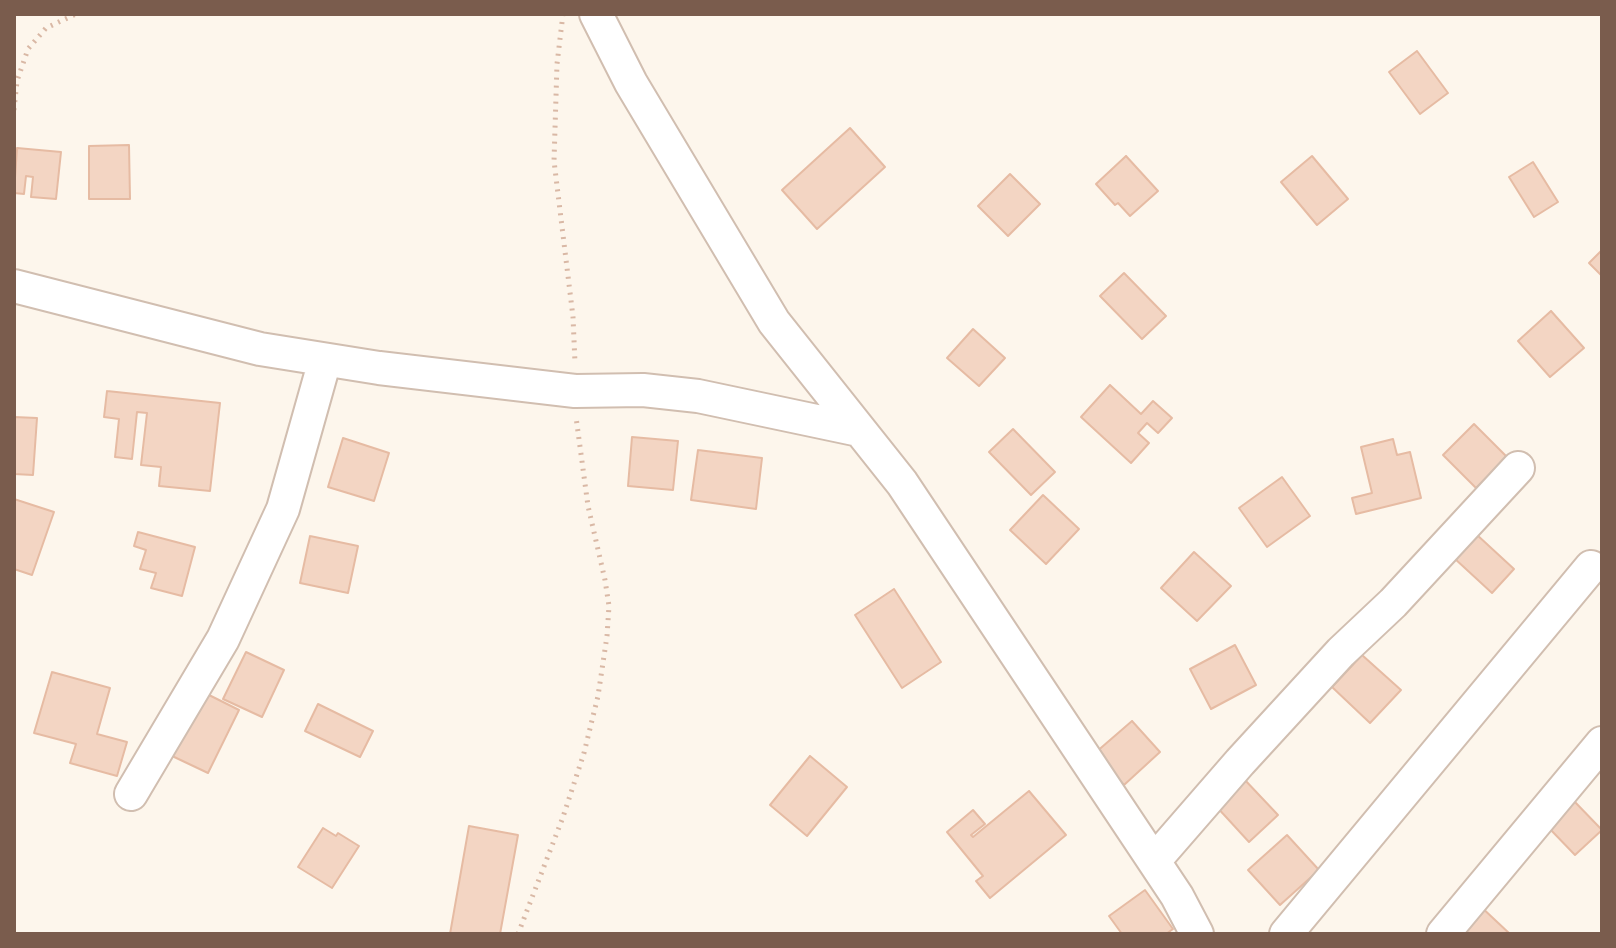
<!DOCTYPE html>
<html>
<head>
<meta charset="utf-8">
<style>
  body { margin:0 }
  #map { position:relative; width:1616px; height:948px; overflow:hidden; background:#fdf6ec; font-family:Arial,sans-serif }
  canvas { display:block }
  .frame { position:absolute; inset:0; border:16px solid #7a5c4d; pointer-events:none }
</style>
</head>
<body>
<div id="map">
<canvas width="1616" height="948"></canvas>
<div class="frame"></div>
</div>
<script>
const g = document.querySelector('canvas').getContext('2d');
g.lineJoin = 'round';
function paint(path, color) { g.fillStyle = color; g.fill(path, 'evenodd'); }
const shape = rows => new Path2D(rows.map(r => 'M' + r).join(''));
function trace(path, color, width, dash) { g.strokeStyle = color; g.lineWidth = width; g.lineCap = dash ? 'butt' : 'round'; g.setLineDash(dash || []); g.stroke(path); }
const building = shape([
  [1417,51,1448,93,1420,114,1389,72,1417,51],
  [850,128,885,167,817,229,782,190,850,128],
  [129,145,130,199,89,199,89,146,129,145],
  [17,148,61,152,56,199,31,197,33,177,26,176,24,194,14,193,17,148],
  [1126,156,1158,191,1130,216,1118,203,1115,205,1096,184,1126,156],
  [1312,156,1348,199,1317,225,1281,182,1312,156],
  [1533,162,1558,202,1534,217,1509,177,1533,162],
  [1010,174,1040,204,1008,236,978,206,1010,174],
  [1602,250,1602,276,1589,263,1602,250],
  [1124,273,1166,316,1142,339,1100,296,1124,273],
  [1551,311,1584,348,1550,377,1518,341,1551,311],
  [973,329,1005,358,979,386,947,358,973,329],
  [1110,385,1141,414,1153,401,1172,418,1158,433,1147,423,1138,433,1149,443,1131,463,1081,417,1110,385],
  [107,391,220,403,210,491,159,486,161,467,141,465,147,413,137,412,132,459,115,457,119,419,104,417,107,391],
  [14,417,37,418,33,475,14,474,14,417],
  [1474,424,1507,457,1476,488,1443,455,1474,424],
  [1013,429,1055,472,1031,495,989,452,1013,429],
  [632,437,678,441,673,490,628,486,632,437],
  [343,438,389,453,374,501,328,487,343,438],
  [1393,439,1397,455,1410,452,1421,498,1356,514,1352,498,1372,493,1361,447,1393,439],
  [698,450,762,458,756,509,691,500,698,450],
  [1282,477,1310,516,1267,547,1239,508,1282,477],
  [1043,495,1079,529,1046,564,1010,530,1043,495],
  [14,499,54,512,32,575,14,569,14,499],
  [138,532,195,547,182,596,151,588,156,573,140,569,146,550,134,546,138,532],
  [1476,534,1514,569,1492,593,1454,558,1476,534],
  [310,536,358,546,348,593,300,583,310,536],
  [1194,552,1231,586,1197,621,1161,588,1194,552],
  [894,589,941,662,902,688,855,615,894,589],
  [1235,645,1256,685,1211,709,1190,669,1235,645],
  [246,652,284,670,262,717,223,699,246,652],
  [1362,655,1401,690,1370,723,1332,687,1362,655],
  [52,672,110,688,97,734,127,742,117,776,70,763,76,744,34,733,52,672],
  [201,691,239,710,208,773,170,755,201,691],
  [318,704,373,731,360,757,305,731,318,704],
  [1132,721,1160,752,1124,785,1095,753,1132,721],
  [810,756,847,787,807,836,770,805,810,756],
  [1244,779,1278,815,1249,842,1215,805,1244,779],
  [1029,791,1066,835,990,898,976,881,983,876,947,832,973,810,985,824,971,835,973,837,1029,791],
  [1574,801,1602,830,1575,855,1548,827,1574,801],
  [469,826,518,835,500,934,450,934,469,826],
  [323,828,336,836,338,833,359,846,332,888,298,867,323,828],
  [1287,835,1319,870,1280,905,1248,870,1287,835],
  [1145,890,1173,929,1166,934,1122,934,1109,916,1145,890],
  [1478,904,1510,934,1450,934,1478,904]
]);
paint(building, '#f3d5c3');
trace(building, '#e6bba3', 2);
const minor = shape([
  [596,14,631,83,774,322,902,483,1177,896,1197,934],
  [14,286,260,349,379,368,575,391,643,390,698,396,859,430],
  [131,794,223,639,283,509,325,360],
  [1154,861,1240,762,1341,652,1393,603,1518,468],
  [1286,934,1591,567],
  [1443,934,1602,743]
]);
trace(minor, '#d1beb0', 36);
trace(shape([
  [563,14,557,64,554,161,573,317,575,363],
  [14,110,17,81,28,49,46,28,76,14],
  [518,934,563,817,584,753,598,696,607,636,609,606,605,580,588,506,576,417]
]), '#d9b8a5', 5, [2, 6]);
trace(minor, '#fff', 32);
</script>
</body>
</html>
